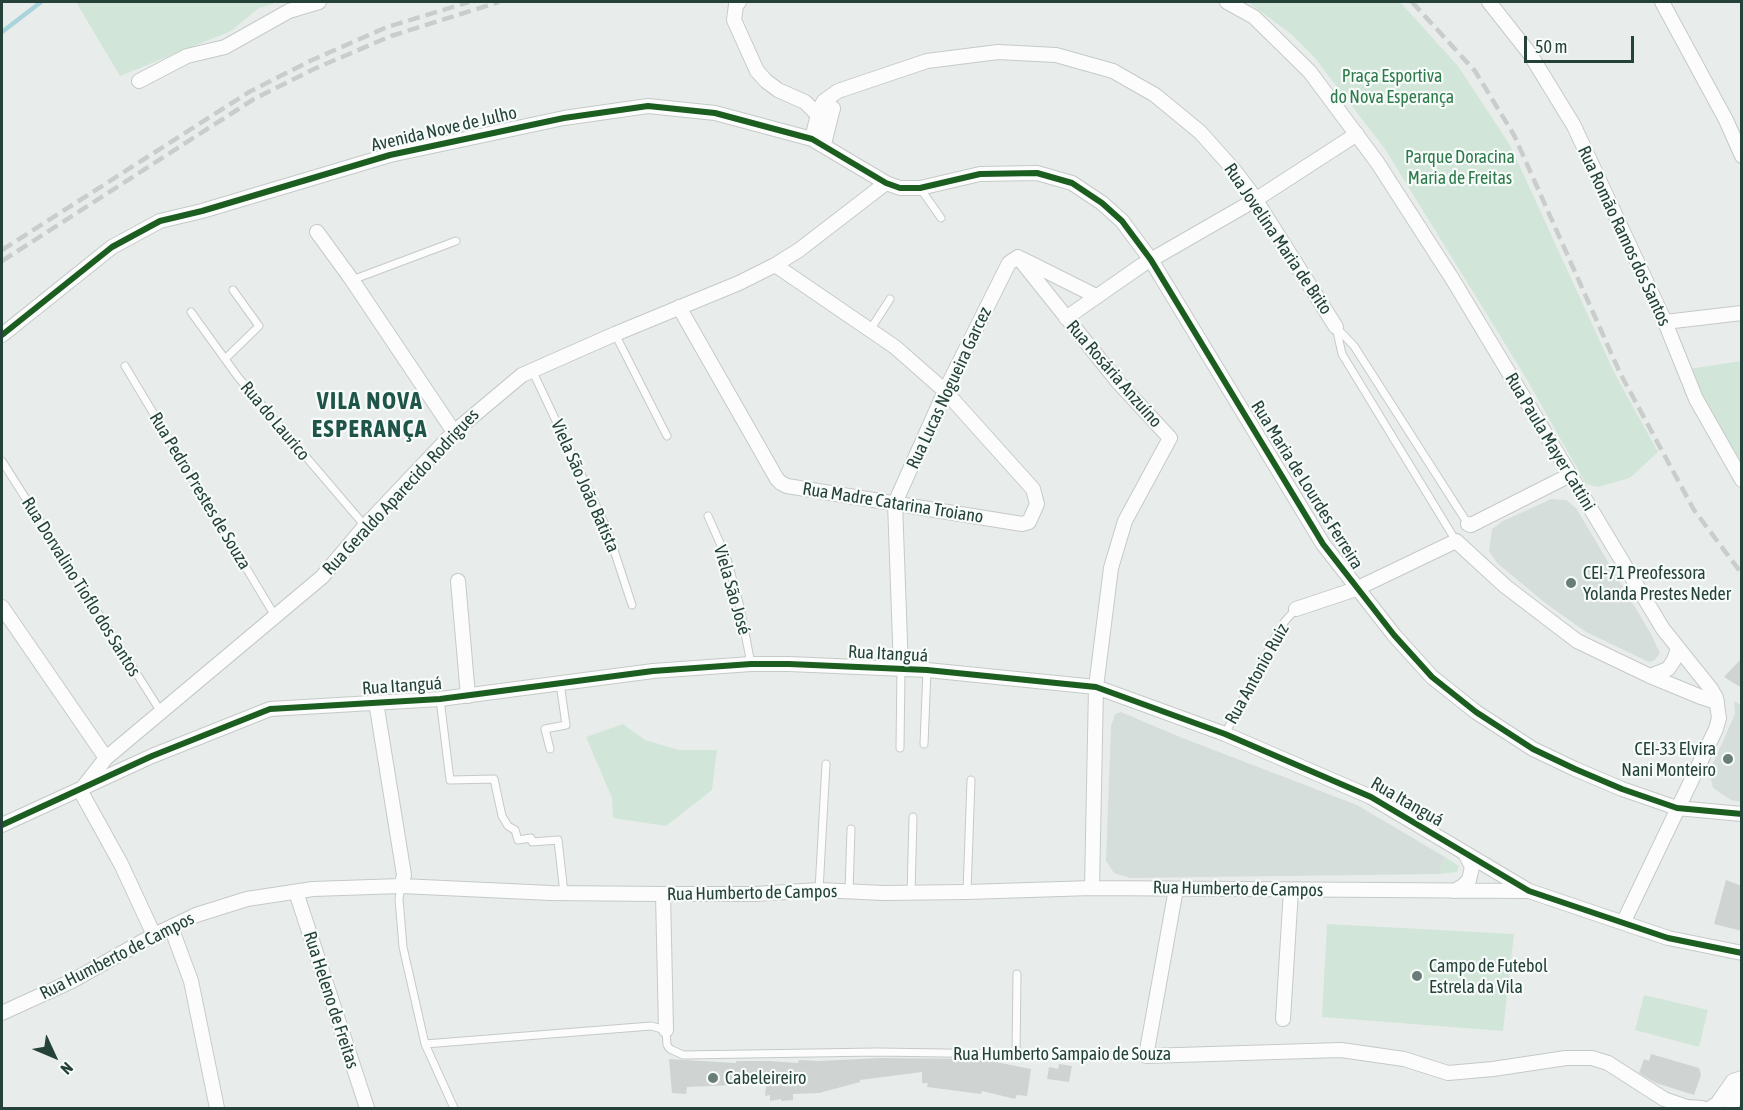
<!DOCTYPE html>
<html>
<head>
<meta charset="utf-8">
<style>
  body { margin:0 }
  #map { position:relative; width:1743px; height:1110px; overflow:hidden; background:#e8edeb; font-family:"Asap Condensed",sans-serif }
  canvas { display:block }
  .frame { position:absolute; inset:0; border:3px solid #24423a; pointer-events:none }
  .north { position:absolute; left:24px; top:1026px; width:60px; height:60px; -webkit-text-stroke:4px #f7fbf9; paint-order:stroke; rotate:134deg; font-size:16px; font-weight:700; line-height:24px; text-align:center; color:#24423a }
  .north::after { content:''; display:block; margin:auto; width:21px; height:27px; background:#24423a; clip-path:polygon(50% 0,100% 100%,50% 72%,0 100%) }
  .scale { position:absolute; left:1524px; top:36px; width:110px; height:27px; box-sizing:border-box; border:3px solid #24423a; border-top:0; padding-left:8px; font-size:18px; line-height:21px; white-space:nowrap; color:#24423a; -webkit-text-stroke:4px #f7fbf9; paint-order:stroke }
</style>
</head>
<body>
<div id="map">
<canvas width="1743" height="1110"></canvas>
<div class="frame"></div>
<div class="north">N</div>
<div class="scale">50 m</div>
</div>
<script>
const g = document.querySelector('canvas').getContext('2d');
g.lineJoin = 'round';
function paint(path, color) { g.fillStyle = color; g.fill(path, 'evenodd'); }
const shape = rows => new Path2D(rows.map(r => 'M' + r).join(''));
function trace(path, color, width, dash) { g.strokeStyle = color; g.lineWidth = width; g.lineCap = dash ? 'butt' : 'round'; g.setLineDash(dash || []); g.stroke(path); }
function write(font, color, halo, rows, align = 'center') {
  g.font = font + ' "Asap Condensed",sans-serif'; g.lineWidth = 4.5; g.setLineDash([]); g.textBaseline = 'middle'; g.strokeStyle = halo; g.fillStyle = color; for (const [text, x, y, turn = 0] of rows) {
    g.save(); g.translate(x, y); g.rotate((+turn || 0) * Math.PI / 180); g.textAlign = isNaN(turn) ? turn : align; if (halo) g.strokeText(text, 0, 0); g.fillText(text, 0, 0); g.restore();
  }
}
paint(shape([
  [1551,499,1566,500,1576,508,1651,634,1660,653,1655,660,1649,662,1586,632,1544,602,1497,563,1489,551,1492,529,1503,521],
  [1734,701,1741,705,1741,802,1731,800,1713,788,1709,772,1735,714],
  [1121,712,1180,737,1357,805,1445,857,1439,874,1130,878,1114,873,1106,861,1111,726,1115,714]
]), '#d6dedb');
paint(shape([
  [76,2,278,2,259,8,231,31,120,76],
  [1248,2,1400,2,1458,66,1510,145,1615,374,1658,452,1630,478,1598,487,1586,484,1526,378,1385,149,1314,57,1291,34],
  [1741,361,1741,461,1701,399,1689,369],
  [623,724,645,740,679,750,717,750,712,790,666,826,613,818,612,798,586,737],
  [1445,857,1459,866,1457,872,1439,874],
  [1327,924,1514,934,1503,1031,1322,1017],
  [1644,995,1708,1010,1699,1047,1635,1030]
]), '#d1e6d8');
trace(shape([
  [2,32,41,2]
]), '#a9d4db', 4.5);
paint(shape([
  [1742,658,1742,688,1724,677],
  [1726,880,1742,886,1742,931,1714,924],
  [1651,1054,1699,1068,1701,1075,1694,1095,1656,1083,1639,1073,1644,1059,1649,1061],
  [880,1058,981,1059,1031,1069,1027,1096,1017,1095,1015,1099,982,1091,981,1094,927,1087,928,1083,922,1083,922,1072,860,1080,860,1082,819,1093,793,1094,793,1100,781,1101,781,1099,770,1101,770,1095,765,1096,767,1076,735,1075,735,1085,687,1087,686,1094,672,1093,669,1059,736,1063,736,1061,769,1061,798,1063,799,1060,818,1061],
  [1059,1064,1072,1066,1069,1082,1047,1079,1049,1067,1058,1069]
]), '#cfd4d2');
const service = shape([
  [920,188,941,218],
  [352,280,456,241],
  [191,312,238,377,365,526],
  [1336,327,1342,354,1456,541],
  [1336,327,1354,346,1468,524],
  [870,330,890,299],
  [615,334,667,436],
  [225,359,259,326,233,290],
  [125,366,275,616],
  [532,370,607,529,632,605],
  [2,461,161,712],
  [708,516,727,559,740,607,751,664],
  [440,699,450,780,494,779,502,816,508,826,515,830,518,840,531,838,532,842,558,840,564,893],
  [1225,734,1273,641,1285,621,1296,609],
  [924,744,927,670],
  [900,748,901,669],
  [550,749,545,729,566,725,560,683],
  [401,886,399,899,403,947,425,1044,454,1108],
  [819,890,826,764],
  [849,891,851,829],
  [967,892,971,780],
  [911,893,913,817],
  [425,1044,651,1026,666,1030,667,1045,670,1049,683,1055,877,1052,1146,1056],
  [1016,1055,1017,974]
]);
const minor = shape([
  [739,2,736,5,734,20,757,71,766,81,778,90,805,102,818,115,826,116,833,109],
  [1227,2,1254,17,1310,72,1377,162,1453,280,1663,629,1711,689,1716,698,1719,718,1716,729,1624,921],
  [1489,2,1530,54,1574,126,1665,322,1696,399,1742,480],
  [1662,2,1726,120,1742,156],
  [139,81,187,56,225,47,289,11,319,2],
  [812,139,819,110,824,101,838,91,927,61,998,52,1056,55,1113,71,1155,95,1200,132,1234,170,1250,191,1336,327],
  [824,144,833,108],
  [317,232,352,280,454,432],
  [1018,257,1118,382,1170,438,1125,521,1111,568,1096,687,1092,888],
  [1022,259,1096,296],
  [679,307,777,479,781,483,787,486,1022,524,1029,522,1037,504,1033,489,945,391,895,347,775,265],
  [1066,318,1142,265,1255,200,1357,134],
  [1665,322,1742,313],
  [2,335,112,247,160,221,202,211,390,155,564,118,648,106,715,113,812,139,886,183,900,188,920,188,980,174,1037,173,1072,183,1102,203,1122,221,1151,260,1323,544,1394,635,1432,677,1476,712,1533,749,1575,769,1622,789,1677,808,1742,814],
  [1468,524,1471,525,1570,475],
  [458,581,468,696],
  [2,607,106,758],
  [1296,609,1356,589,1456,541,1505,586,1577,641,1650,676,1701,697,1717,702],
  [901,669,895,503,945,391,1009,263,1018,257],
  [1650,676,1668,669,1674,660,1678,649],
  [376,702,404,875,401,886],
  [84,786,106,758,322,577,365,526,454,432,522,375,615,334,739,283,775,265,799,250,886,183],
  [80,790,121,864,154,935],
  [2,825,152,756,270,709,440,699,653,671,751,664,789,664,927,670,1096,687,1225,734,1371,797,1529,891,1668,938,1742,953],
  [1176,889,1146,1056,1341,1050,1404,1059,1448,1073,1493,1069,1566,1058,1592,1058,1608,1063,1664,1099,1687,1107,1702,1108],
  [1454,891,1463,886,1469,880,1472,867,1466,855],
  [296,892,367,1108],
  [663,894,666,1030],
  [171,927,191,981,217,1108],
  [2,1013,72,981,154,935,196,915,247,899,313,889,401,886,551,893,663,894,755,894,819,890,884,893,967,892,1092,888,1526,891],
  [1283,1019,1291,890],
  [1710,1108,1717,1104,1733,1081,1742,1078],
  [1731,1108,1742,1080]
]);
trace(service, '#c5cac8', 9);
trace(minor, '#c5cac8', 16);
trace(service, '#fcfcfc', 7);
trace(minor, '#fcfcfc', 14);
trace(shape([
  [1412,2,1475,71,1514,135,1620,373,1694,510,1742,574],
  [2,250,249,92,310,61,387,27,469,2],
  [2,261,254,99,314,69,391,36,499,2]
]), '#c9cdcc', 4.5, [12, 6]);
trace(shape([
  [2,335,112,247,160,221,202,211,390,155,564,118,648,106,715,113,812,139,886,183,900,188,920,188,980,174,1037,173,1072,183,1102,203,1122,221,1151,260,1323,544,1394,635,1432,677,1476,712,1533,749,1575,769,1622,789,1677,808,1742,814],
  [2,825,152,756,270,709,440,699,653,671,751,664,789,664,927,670,1096,687,1225,734,1371,797,1529,891,1668,938,1742,953]
]), '#1b5e20', 6);
for (const [x, y, r, color] of [
  [1571,583,6,"#697e78"],
  [1728,759,6,"#697e78"],
  [1417,976,6,"#697e78"],
  [713,1078,6,"#697e78"]
]) { const dot = new Path2D(); dot.arc(x, y, r, 0, 2 * Math.PI); g.fillStyle = color; g.fill(dot); trace(dot, '#f7fbf9', 2); }
write('18px', '#2d7a4b', '#f7fbf9', [
  ["Praça Esportiva",1392,76],
  ["do Nova Esperança",1392,97],
  ["Parque Doracina",1460,157],
  ["Maria de Freitas",1460,178]
]);
write('18px', '#24423a', '#f7fbf9', [
  ["Avenida Nove de Julho",444,129,-13],
  ["Rua Romão Ramos dos Santos",1624,236,65],
  ["Rua Jovelina Maria de Brito",1278,239,56],
  ["Rua Rosária Anzuíno",1114,374,49],
  ["Rua Lucas Nogueira Garcez",949,388,-65],
  ["Rua do Laurico",275,421,50],
  ["Rua Paula Mayer Cattini",1550,442,59],
  ["Rua Maria de Lourdes Ferreira",1307,485,58],
  ["Viela São João Batista",585,486,66],
  ["Rua Pedro Prestes de Souza",200,491,59],
  ["Rua Geraldo Aparecido Rodrigues",401,492,-47],
  ["Rua Madre Catarina Troiano",893,503,9],
  ["Rua Dorvalino Tioflo dos Santos",81,587,58],
  ["Viela São José",732,590,74],
  ["Rua Itanguá",888,654,3],
  ["Rua Antonio Ruiz",1257,674,-61],
  ["Rua Itanguá",402,686,-4],
  ["Rua Itanguá",1407,802,30],
  ["Rua Humberto de Campos",1238,889,1],
  ["Rua Humberto de Campos",752,893,-1],
  ["Rua Humberto de Campos",117,956,-27],
  ["Rua Heleno de Freitas",331,1000,72],
  ["Rua Humberto Sampaio de Souza",1062,1054]
]);
write('18px', '#24423a', '#f7fbf9', [
  ["CEI-71 Preofessora",1583,573],
  ["Yolanda Prestes Neder",1583,594],
  ["CEI-33 Elvira",1716,749,"right"],
  ["Nani Monteiro",1716,770,"right"],
  ["Campo de Futebol",1429,966],
  ["Estrela da Vila",1429,987],
  ["Cabeleireiro",725,1078]
], 'left');
g.letterSpacing = '1.5px';
write('bold 24px', '#1f5548', '#f7fbf9', [
  ["VILA NOVA",370,401],
  ["ESPERANÇA",370,429]
]);
g.letterSpacing = '0px';
</script>
</body>
</html>
